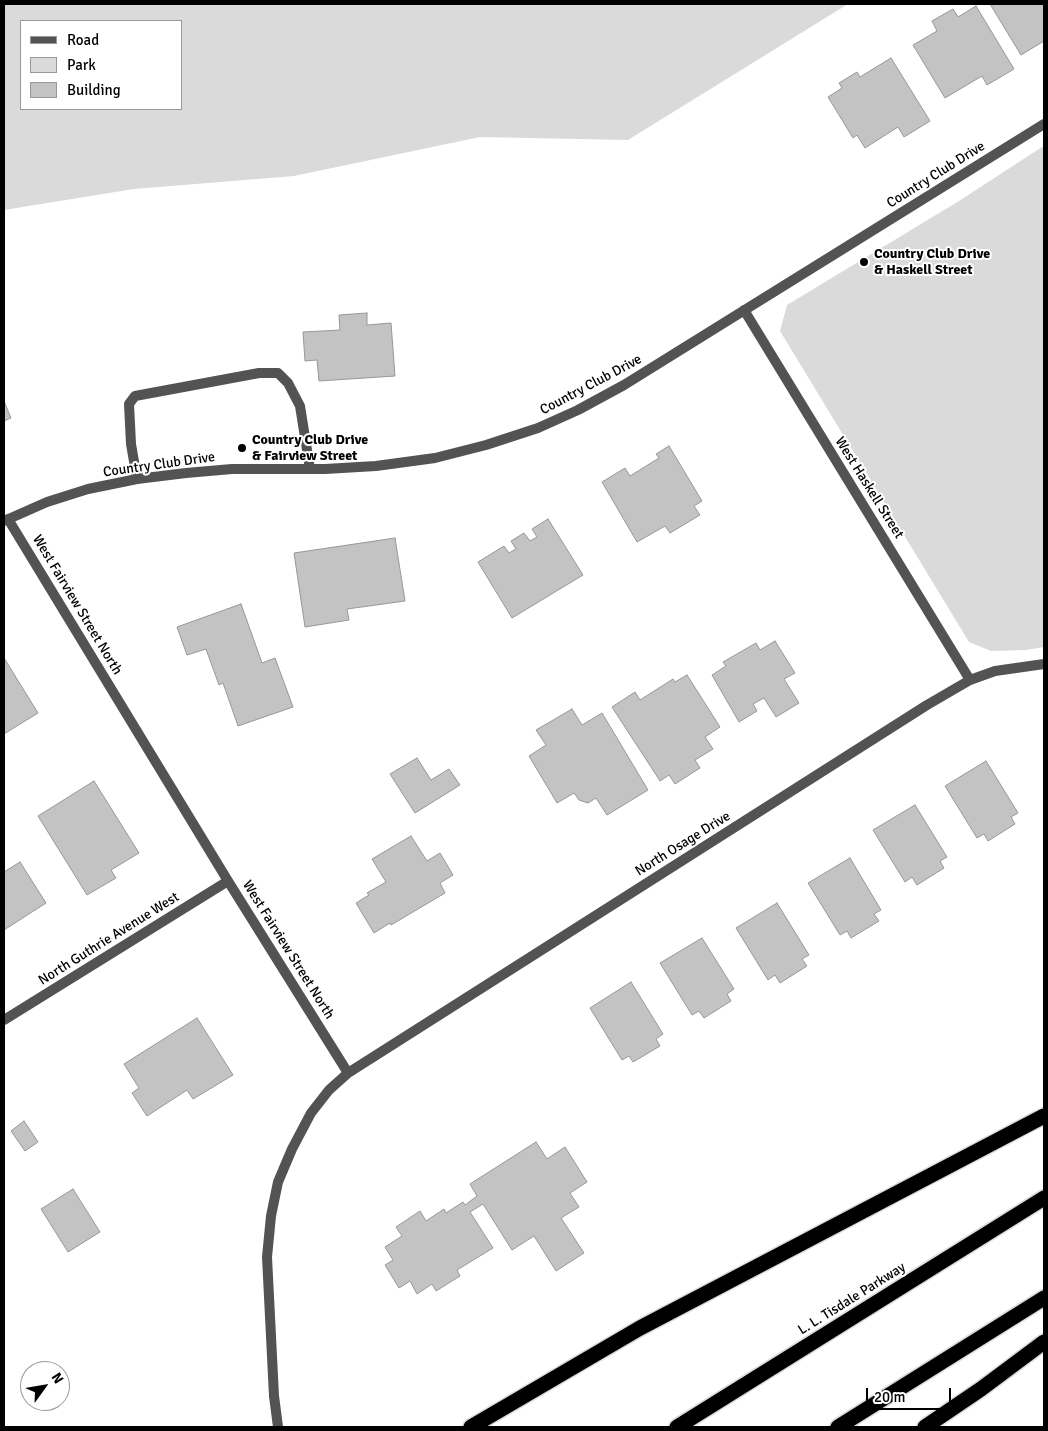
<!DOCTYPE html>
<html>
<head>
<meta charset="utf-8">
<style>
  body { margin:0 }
  #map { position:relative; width:1048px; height:1431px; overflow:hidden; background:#fff; font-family:Signika,sans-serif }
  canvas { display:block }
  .frame { position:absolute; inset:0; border:5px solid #000; pointer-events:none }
  .legend { position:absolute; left:20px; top:20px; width:162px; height:90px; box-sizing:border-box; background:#fff; border:1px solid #999; margin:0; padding:6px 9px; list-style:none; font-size:15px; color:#000 }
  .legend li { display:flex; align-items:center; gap:10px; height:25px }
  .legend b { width:25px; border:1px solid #999 }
  .north { position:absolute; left:20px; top:1361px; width:50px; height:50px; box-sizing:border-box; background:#fff; border:1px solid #999; border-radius:50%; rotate:58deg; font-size:14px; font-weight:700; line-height:20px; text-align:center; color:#000 }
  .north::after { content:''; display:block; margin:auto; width:18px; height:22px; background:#000; clip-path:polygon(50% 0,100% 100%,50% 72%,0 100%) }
  .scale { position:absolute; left:866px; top:1388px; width:85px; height:22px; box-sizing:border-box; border:2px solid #000; border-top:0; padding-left:6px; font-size:15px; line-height:18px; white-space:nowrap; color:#000; -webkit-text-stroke:4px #fff; paint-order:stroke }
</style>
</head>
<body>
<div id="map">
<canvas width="1048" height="1431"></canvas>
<div class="frame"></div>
<ul class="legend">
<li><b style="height:6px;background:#535353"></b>Road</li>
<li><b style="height:14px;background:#dadada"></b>Park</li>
<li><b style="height:14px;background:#c3c3c3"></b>Building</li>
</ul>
<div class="north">N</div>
<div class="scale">20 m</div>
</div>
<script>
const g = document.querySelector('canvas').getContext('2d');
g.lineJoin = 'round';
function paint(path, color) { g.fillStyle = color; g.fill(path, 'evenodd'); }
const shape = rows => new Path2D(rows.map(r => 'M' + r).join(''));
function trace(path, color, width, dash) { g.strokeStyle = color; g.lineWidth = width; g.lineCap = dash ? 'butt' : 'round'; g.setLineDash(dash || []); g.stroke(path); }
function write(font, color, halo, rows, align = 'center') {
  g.font = font + ' Signika,sans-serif'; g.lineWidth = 4; g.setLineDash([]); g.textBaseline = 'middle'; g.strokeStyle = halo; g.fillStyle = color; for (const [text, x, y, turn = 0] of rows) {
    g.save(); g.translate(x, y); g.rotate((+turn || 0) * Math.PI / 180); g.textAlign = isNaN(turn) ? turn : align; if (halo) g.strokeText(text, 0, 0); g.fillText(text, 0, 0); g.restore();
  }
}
paint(shape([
  [4,4,848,4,628,140,480,137,294,176,134,189,4,210],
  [181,21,181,109,21,109,21,21],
  [1042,147,1044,147,1044,647,1026,650,991,651,969,642,780,331,787,305,959,201]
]), '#dadada');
const building = shape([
  [990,4,1044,4,1044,41,1021,55,990,4],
  [976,6,1014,69,987,85,982,76,945,98,913,45,937,31,932,21,953,9,958,17,976,6],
  [891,58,930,121,904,137,898,127,865,148,857,135,853,138,828,97,842,88,839,83,857,72,860,77,891,58],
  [367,313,367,325,391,323,395,376,319,381,317,360,305,361,303,332,340,330,339,315,367,313],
  [4,401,11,418,4,421,4,401],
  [669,446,702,501,694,506,700,515,670,533,665,526,637,542,602,482,625,468,630,476,659,458,656,454,669,446],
  [548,519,583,575,512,618,478,562,504,546,509,553,516,549,511,541,524,533,530,541,537,537,532,529,548,519],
  [395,538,405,601,347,609,349,620,305,627,294,553,395,538],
  [241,604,262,663,275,658,293,707,238,726,223,683,219,685,206,649,187,655,177,627,241,604],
  [775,641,795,673,784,679,799,703,776,717,764,698,753,704,757,711,739,722,712,675,726,666,723,662,756,643,760,650,775,641],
  [4,658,38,713,4,734,4,658],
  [687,675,720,727,705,737,713,749,695,760,700,768,675,784,669,775,660,781,612,707,635,692,640,700,673,679,675,682,687,675],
  [572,709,582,725,602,713,648,790,607,815,596,798,588,803,579,800,574,793,557,803,529,756,546,745,536,730,572,709],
  [417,758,431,780,449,769,460,785,415,813,390,774,417,758],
  [986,761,1018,813,1011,817,1015,824,988,841,984,834,977,838,945,786,986,761],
  [94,781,139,853,111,870,116,878,87,895,38,816,94,781],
  [915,805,947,857,940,861,944,868,917,885,912,877,905,882,873,830,915,805],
  [411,836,427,861,440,853,453,875,440,883,445,893,391,925,390,923,374,933,356,903,369,895,367,893,386,882,372,859,411,836],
  [850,858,881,910,874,914,879,921,851,938,847,931,840,935,808,883,850,858],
  [20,862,46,903,4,930,4,872,20,862],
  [777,903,809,955,802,959,807,966,780,983,775,975,768,980,736,928,777,903],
  [702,938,734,989,727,994,731,1001,704,1018,699,1011,692,1015,660,963,702,938],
  [631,982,663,1034,656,1039,660,1046,633,1062,629,1056,622,1060,590,1008,631,982],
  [197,1018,233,1075,193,1099,187,1090,147,1116,132,1093,139,1088,124,1064,197,1018],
  [24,1121,38,1142,25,1151,11,1131,24,1121],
  [536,1142,547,1159,565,1147,587,1182,570,1193,579,1207,561,1218,584,1253,556,1271,534,1236,512,1250,483,1204,470,1212,493,1248,457,1270,460,1276,436,1291,432,1284,417,1294,410,1281,399,1288,385,1265,393,1260,385,1247,402,1236,396,1227,420,1211,426,1221,444,1209,446,1213,463,1202,465,1205,477,1196,470,1184,536,1142],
  [73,1189,100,1232,68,1252,41,1209,73,1189]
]);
paint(building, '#c3c3c3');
trace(building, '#979797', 1);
const motorway = shape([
  [471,1427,640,1328,1044,1116],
  [677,1427,1044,1198],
  [838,1427,1044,1298],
  [925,1427,981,1389,1044,1342]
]);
trace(motorway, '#dbdbdb', 18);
trace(shape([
  [137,479,131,444,129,404,135,396,259,373,278,373,288,383,300,406,310,469]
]), '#535353', 10);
trace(shape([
  [744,310,970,680],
  [8,519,228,881,348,1073],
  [4,521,47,502,88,489,137,479,186,473,232,469,325,469,376,466,435,458,486,445,538,428,578,410,624,385,1044,124],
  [4,1020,228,881],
  [278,1427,274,1396,267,1257,271,1216,278,1182,292,1149,311,1113,329,1090,348,1073,927,705,970,680,995,671,1044,664]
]), '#535353', 10);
trace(motorway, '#000', 15);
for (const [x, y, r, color] of [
  [864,262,5,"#000"],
  [242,448,5,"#000"]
]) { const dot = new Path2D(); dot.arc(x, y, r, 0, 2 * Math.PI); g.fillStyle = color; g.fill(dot); trace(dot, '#fff', 2); }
write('14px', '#000', '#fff', [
  ["Country Club Drive",936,175,-32],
  ["Country Club Drive",591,385,-28],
  ["Country Club Drive",159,465,-8],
  ["West Haskell Street",869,488,58],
  ["West Fairview Street North",77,605,59],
  ["North Osage Drive",683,844,-32],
  ["North Guthrie Avenue West",109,939,-32],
  ["West Fairview Street North",288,950,58],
  ["L. L. Tisdale Parkway",852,1299,-32]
]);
write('bold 14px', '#000', '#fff', [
  ["Country Club Drive",874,254],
  ["& Haskell Street",874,270],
  ["Country Club Drive",252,440],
  ["& Fairview Street",252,456]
], 'left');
</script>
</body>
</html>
